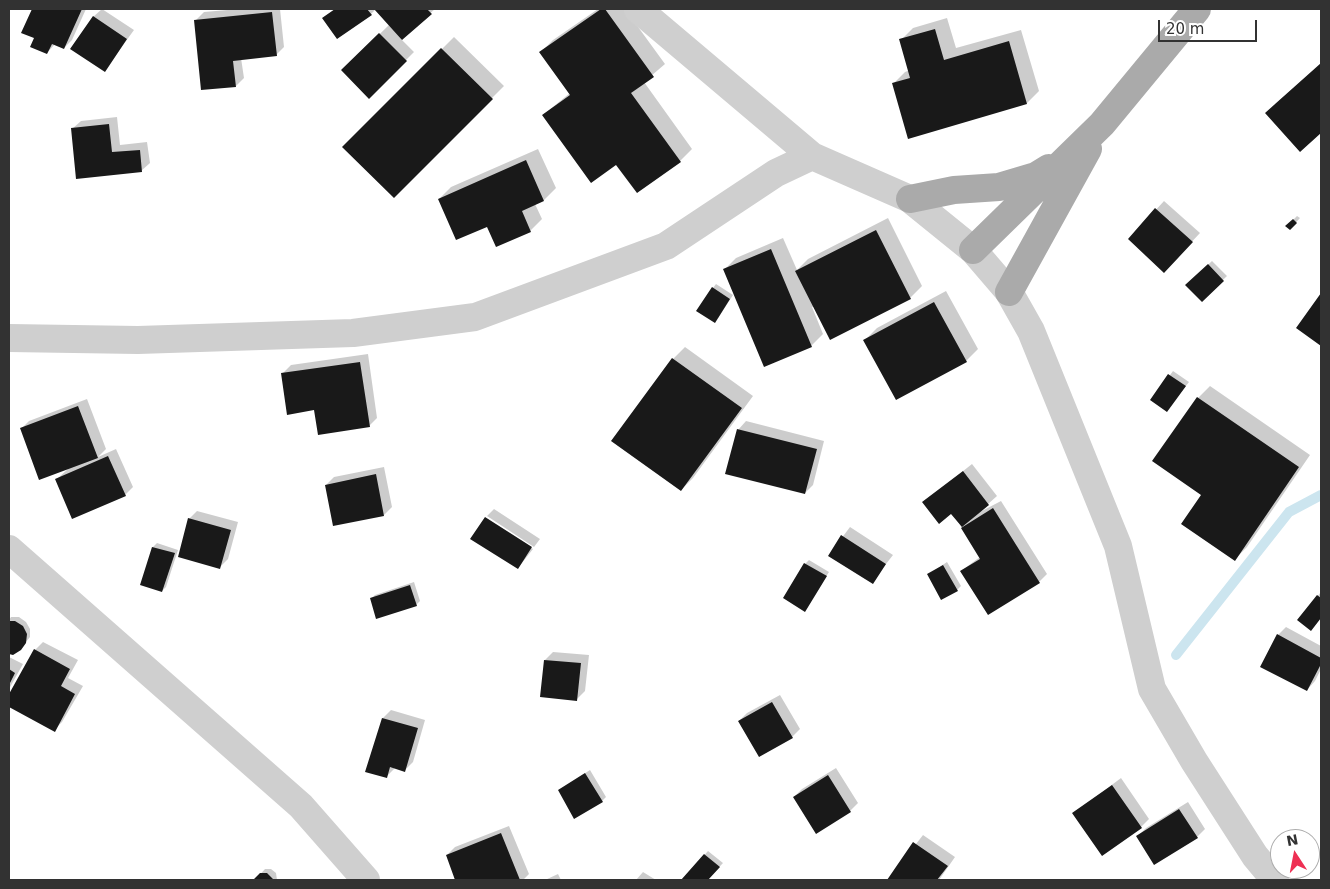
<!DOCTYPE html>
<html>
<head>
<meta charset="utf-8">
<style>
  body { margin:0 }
  #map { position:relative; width:1330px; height:889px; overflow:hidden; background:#fff; font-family:"DejaVu Sans",sans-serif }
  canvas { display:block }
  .frame { position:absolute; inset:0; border:10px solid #323232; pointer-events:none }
  .north { position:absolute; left:1270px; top:829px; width:50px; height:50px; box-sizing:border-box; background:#fff; border:1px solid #adadad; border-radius:50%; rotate:349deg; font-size:14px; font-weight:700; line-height:20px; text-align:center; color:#323232 }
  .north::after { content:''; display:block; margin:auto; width:18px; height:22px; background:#ee2f53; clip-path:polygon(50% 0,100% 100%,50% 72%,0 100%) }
  .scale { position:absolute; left:1158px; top:20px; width:99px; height:22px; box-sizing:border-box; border:2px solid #323232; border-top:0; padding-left:6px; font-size:15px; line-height:18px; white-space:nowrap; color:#323232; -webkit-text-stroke:4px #fff; paint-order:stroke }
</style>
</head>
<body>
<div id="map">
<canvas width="1330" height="889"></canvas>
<div class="frame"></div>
<div class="north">N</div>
<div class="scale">20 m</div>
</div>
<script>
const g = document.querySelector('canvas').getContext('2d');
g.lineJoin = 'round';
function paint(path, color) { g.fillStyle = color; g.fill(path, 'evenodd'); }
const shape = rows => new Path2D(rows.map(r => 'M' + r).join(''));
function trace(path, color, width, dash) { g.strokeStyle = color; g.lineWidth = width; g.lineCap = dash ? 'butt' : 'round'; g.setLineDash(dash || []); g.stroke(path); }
paint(shape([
  [34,9,86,9,72,40,64,48,55,44,47,53,35,38,23,33],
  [102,9,134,30,105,70,93,17],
  [239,9,280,9,284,47,276,55,241,58,244,78,236,86,196,20,204,12],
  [335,9,374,9,375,10,371,14,323,18],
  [377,9,435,9,401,39,414,52,369,97,343,70,390,24],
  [598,9,625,9,665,64,644,82,692,149,680,161,617,163,543,115,570,93,541,52,553,40],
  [947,18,956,48,1021,30,1039,91,1027,103,908,137,893,84,905,72,910,70,901,40,913,28],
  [454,37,504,86,394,196,344,147],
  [1321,64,1321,131,1300,150,1275,104],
  [117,117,120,145,147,142,150,163,141,171,72,129,81,121],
  [538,149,556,188,544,200,535,204,542,219,530,231,488,225,439,199,451,187],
  [1164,201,1200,233,1172,263,1129,239],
  [1297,216,1300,218,1290,229,1287,226],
  [888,218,922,286,910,298,812,307,823,334,811,346,724,270,736,258,783,238,797,270,808,259],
  [1212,261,1227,276,1202,300,1187,285],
  [716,284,733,295,718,318,713,288],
  [946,291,978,349,966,361,865,340,877,328],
  [685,347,753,396,693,478,681,490,673,359],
  [368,354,377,418,369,426,282,374,291,365],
  [1173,371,1189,382,1167,410,1152,400],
  [1210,386,1310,455,1247,547,1235,559,1203,495,1198,398],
  [87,399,106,449,98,457,116,449,133,487,125,495,57,479,69,468,21,429,29,421],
  [746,421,824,441,813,485,805,493,738,430],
  [972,464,997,496,978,513,1001,501,1047,574,1039,582,961,571,980,557,952,512,924,502],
  [384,467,392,507,384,515,326,485,334,477],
  [494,509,540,539,534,547,487,516],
  [197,511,238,522,228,559,220,567,189,519],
  [485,519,533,549,518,568],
  [850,527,893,555,872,582,829,555],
  [157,543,178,550,166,587,162,591,141,584,153,547],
  [809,560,829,572,805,610,805,564],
  [947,562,961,586,957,590,929,574],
  [414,582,420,601,416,605,371,599,375,595],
  [1321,592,1321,617,1315,625,1298,619],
  [11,617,19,617,26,622,30,629,30,637,21,648,13,653,9,653,9,620],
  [1286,627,1321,646,1321,669,1315,681,1307,690,1278,635],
  [43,642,78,660,68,678,83,686,62,722,54,730,9,706,9,697,35,650],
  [553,652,589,655,585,691,577,699,545,660],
  [9,657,23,664,9,689],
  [780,695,800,729,792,737,739,721,747,713],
  [391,710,425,720,413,762,405,770,395,768,386,777,367,771,383,718],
  [836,768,858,803,850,811,794,797,802,789],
  [590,770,606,797,602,801,559,790],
  [1121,778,1149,819,1141,827,1073,814],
  [1188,802,1205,829,1197,837,1138,836,1146,828],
  [509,826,529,874,523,880,457,880,447,855,455,847],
  [923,835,955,857,939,880,888,880],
  [708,851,723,863,707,880,682,880],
  [265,869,271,869,276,873,277,880,255,880],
  [643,872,656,880,636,880],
  [558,874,561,880,545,880]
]), '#0003');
trace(shape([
  [1176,655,1289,512,1321,495]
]), '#cce5ef', 10);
paint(shape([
  [32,9,82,9,64,49,52,44,47,54,30,47,34,38,21,33],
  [335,9,367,9,372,15,337,39,322,18],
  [374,9,427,9,432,14,402,40],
  [601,9,605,9,654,77,631,93,681,162,637,193,616,165,591,183,542,115,570,95,539,52],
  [272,12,277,56,233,61,236,87,201,90,194,20],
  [93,16,127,39,105,72,70,49],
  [935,29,944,60,1009,41,1027,104,908,139,892,83,910,78,899,39],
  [379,33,407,61,369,99,341,70],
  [441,48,493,99,394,198,342,147],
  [1321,63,1321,133,1300,152,1265,113],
  [109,124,112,152,140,150,142,172,76,179,71,128],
  [526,160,544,201,522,211,531,232,496,247,487,227,456,240,438,199],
  [1155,208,1193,242,1164,273,1128,239],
  [1293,219,1297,223,1290,230,1285,226],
  [876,230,911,299,830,340,795,271],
  [771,249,812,347,764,367,723,269],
  [1208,264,1224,281,1202,302,1185,285],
  [712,287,730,299,715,323,696,311],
  [1321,293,1321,346,1296,328],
  [934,302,967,362,896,400,863,340],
  [672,358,742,408,681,491,611,441],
  [360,362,370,427,318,435,314,410,287,415,281,373],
  [1168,374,1186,386,1167,412,1150,400],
  [1197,397,1299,467,1235,561,1181,524,1201,495,1152,461],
  [78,406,98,458,39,480,20,428],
  [737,429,817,449,805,494,725,474],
  [108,456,126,496,72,519,55,479],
  [963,471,989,505,962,527,951,514,939,524,922,502],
  [376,474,384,516,333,526,325,485],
  [993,508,1040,583,988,615,960,571,980,559,961,528],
  [485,517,532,547,518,569,470,539],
  [188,518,231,530,220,569,178,557],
  [841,535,886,564,873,584,828,556],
  [152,547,175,553,162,592,140,585],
  [804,563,827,576,805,612,783,598],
  [943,565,958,591,941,600,927,574],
  [410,585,417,606,376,619,370,598],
  [1317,595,1321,598,1321,618,1311,631,1297,620],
  [9,621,15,621,23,626,27,634,26,643,21,650,13,655,9,654],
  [1277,634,1321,658,1321,664,1307,691,1260,667],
  [34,649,70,669,61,686,75,694,55,732,9,707,9,694],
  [544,660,581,663,577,701,540,697],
  [9,669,15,673,9,685],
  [772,702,793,738,759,757,738,721],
  [382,718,418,728,405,772,390,767,387,778,365,772],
  [585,773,603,802,574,819,558,790],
  [828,775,851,812,816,834,793,797],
  [1112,785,1142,828,1102,856,1072,813],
  [1179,809,1198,838,1154,865,1136,836],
  [501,833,520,880,455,880,446,855],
  [913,842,948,866,937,880,887,880],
  [704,854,720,867,708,880,681,880],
  [260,873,267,873,274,880,253,880]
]), '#191919');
trace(shape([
  [638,9,812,156,910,199,973,250,1009,292,1031,331,1118,546,1152,689,1194,761,1255,856,1275,880],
  [9,338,138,340,353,333,475,317,666,246,776,173,812,156],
  [9,549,301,806,366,880]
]), '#cfcfcf', 28);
trace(shape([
  [910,199,954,190,999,187,1036,176,1049,168],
  [973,250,1102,124,1197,9],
  [1009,292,1088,149]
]), '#aaa', 28);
</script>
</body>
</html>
